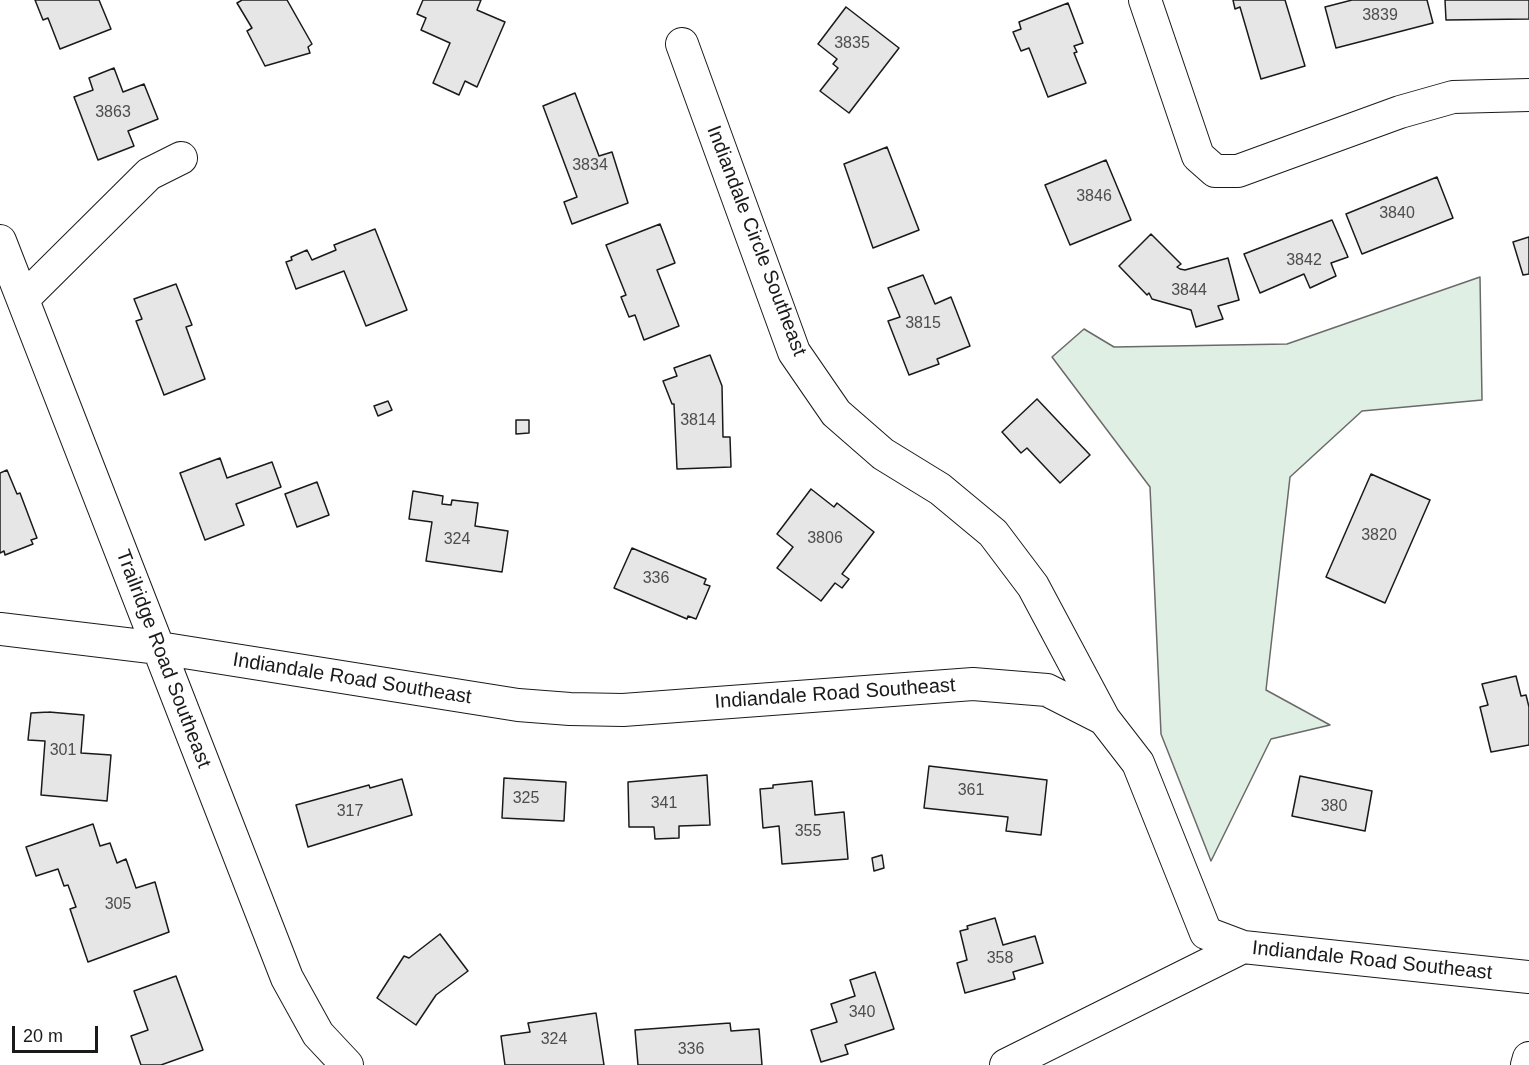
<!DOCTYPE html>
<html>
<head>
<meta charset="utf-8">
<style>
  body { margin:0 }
  #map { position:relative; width:1529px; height:1065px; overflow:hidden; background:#fff; font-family:Helvetica,sans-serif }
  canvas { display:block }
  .scale { position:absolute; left:12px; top:1026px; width:86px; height:27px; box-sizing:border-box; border:3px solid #1a1a1a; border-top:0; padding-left:8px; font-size:18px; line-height:21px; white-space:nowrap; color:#1a1a1a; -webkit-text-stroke:4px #fff; paint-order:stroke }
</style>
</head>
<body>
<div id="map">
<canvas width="1529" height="1065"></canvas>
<div class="scale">20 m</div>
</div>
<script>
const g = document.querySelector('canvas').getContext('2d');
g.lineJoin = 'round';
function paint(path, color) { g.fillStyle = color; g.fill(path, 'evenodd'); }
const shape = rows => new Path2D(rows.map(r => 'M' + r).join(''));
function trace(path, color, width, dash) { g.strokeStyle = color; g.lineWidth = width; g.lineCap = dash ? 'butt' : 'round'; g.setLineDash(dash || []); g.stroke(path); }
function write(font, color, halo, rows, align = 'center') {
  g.font = font + ' Helvetica,sans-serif'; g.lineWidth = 4.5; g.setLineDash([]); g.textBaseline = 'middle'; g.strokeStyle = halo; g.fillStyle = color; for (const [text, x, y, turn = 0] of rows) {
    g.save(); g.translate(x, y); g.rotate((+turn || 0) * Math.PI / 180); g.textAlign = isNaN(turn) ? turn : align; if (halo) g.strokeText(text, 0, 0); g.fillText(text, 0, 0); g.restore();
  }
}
const green = shape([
  [1480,277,1482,400,1362,411,1290,477,1266,690,1330,725,1271,739,1211,861,1161,734,1150,487,1052,357,1084,329,1114,347,1287,344,1480,277]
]);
paint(green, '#e0efe3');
trace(green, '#6a6a6a', 1.5);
const building = shape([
  [35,0,99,0,111,29,60,49,48,18,43,20,35,0],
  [242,0,287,0,312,44,308,47,310,53,265,66,247,31,252,28,237,3,242,0],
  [423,0,481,0,477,10,505,22,477,87,465,81,459,95,433,83,450,43,421,30,426,18,417,14,423,0],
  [1233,0,1285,0,1305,66,1261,79,1240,7,1235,9,1233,0],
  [1352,0,1427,0,1433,23,1336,48,1325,7,1352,0],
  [1445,0,1529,0,1529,19,1446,20,1445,0],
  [1068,3,1083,43,1074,46,1077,52,1074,53,1086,83,1048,97,1029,48,1021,51,1013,32,1021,29,1019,22,1068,3],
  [846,7,899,48,849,113,820,91,838,68,833,64,837,59,818,44,846,7],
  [114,68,123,92,144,84,158,119,128,131,134,146,98,160,74,97,93,90,89,78,114,68],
  [575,93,599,156,612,152,628,203,572,224,564,202,577,197,543,106,575,93],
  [887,147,919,230,873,248,844,164,887,147],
  [1106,160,1131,220,1070,245,1045,185,1106,160],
  [1437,177,1453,218,1362,254,1346,214,1437,177],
  [1332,220,1348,257,1331,263,1336,276,1310,288,1304,274,1260,293,1244,254,1332,220],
  [660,224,675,263,657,270,679,326,644,340,635,315,629,317,621,297,626,295,606,245,660,224],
  [375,229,407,310,366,326,344,271,296,289,286,262,292,260,291,257,307,250,312,260,336,250,334,245,375,229],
  [1151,234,1181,264,1177,267,1180,269,1185,270,1228,258,1239,300,1218,306,1223,319,1196,327,1191,310,1152,299,1149,293,1147,295,1119,266,1151,234],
  [1529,237,1529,274,1523,275,1513,242,1529,237],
  [923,275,935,304,951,297,970,346,937,359,939,364,909,375,888,321,900,317,888,288,923,275],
  [176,284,192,325,186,327,205,379,164,395,136,321,142,319,134,299,176,284],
  [710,355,722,386,723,437,730,437,731,467,677,469,674,404,672,404,663,381,677,376,674,368,710,355],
  [1037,399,1090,455,1060,483,1027,448,1021,453,1002,432,1037,399],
  [388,401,392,410,378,416,374,406,388,401],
  [516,420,529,420,529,433,516,434,516,420],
  [220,458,227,478,272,462,281,487,236,504,244,525,205,540,180,473,220,458],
  [7,470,17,494,20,493,37,538,31,540,33,544,5,555,4,551,0,553,0,473,7,470],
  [1371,474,1430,500,1385,603,1326,577,1371,474],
  [317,482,329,515,297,527,285,494,317,482],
  [811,489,834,507,837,503,874,532,842,574,849,579,842,588,835,583,821,601,777,568,793,547,777,534,811,489],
  [413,491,443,496,442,504,451,505,452,500,478,503,475,526,508,531,502,572,426,561,432,522,409,519,413,491],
  [632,548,706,579,704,584,710,586,696,619,688,616,687,619,614,588,632,548],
  [1516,676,1521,696,1526,695,1529,707,1529,745,1491,752,1480,707,1488,705,1482,684,1516,676],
  [49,712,84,715,81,753,111,755,107,801,41,795,45,741,28,740,31,713,49,712],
  [929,766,1047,780,1041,835,1006,831,1008,817,924,808,929,766],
  [707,775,710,825,679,826,679,838,655,839,654,827,629,827,628,782,707,775],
  [1300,776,1372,791,1365,831,1292,816,1300,776],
  [504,778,566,782,564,821,502,818,504,778],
  [402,779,412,815,308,847,296,805,369,785,370,788,402,779],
  [812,781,815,815,844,812,848,859,782,864,779,826,763,828,760,789,773,788,773,785,812,781],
  [93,824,100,846,110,843,117,863,126,859,136,888,155,882,169,932,88,962,70,909,76,907,68,885,64,886,58,869,36,876,26,847,93,824],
  [882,855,884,868,874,871,872,858,882,855],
  [995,918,1003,945,1035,936,1043,963,1013,972,1015,979,965,993,957,963,967,960,960,931,968,929,967,926,995,918],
  [440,934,468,971,436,995,416,1025,377,998,404,956,409,958,440,934],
  [875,972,894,1029,845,1045,848,1054,821,1062,811,1030,837,1022,831,1004,855,996,850,980,875,972],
  [176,976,203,1050,161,1065,141,1065,131,1036,148,1030,134,991,176,976],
  [596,1013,604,1065,505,1065,501,1036,530,1032,528,1023,596,1013],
  [730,1023,731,1031,759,1029,762,1065,638,1065,635,1030,730,1023]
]);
paint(building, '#e6e6e6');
trace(building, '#1a1a1a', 1.5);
const minor = shape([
  [1145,0,1198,156,1215,171,1238,171,1400,112,1453,97,1529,95],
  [682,44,794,352,836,413,883,454,940,489,993,533,1033,586,1104,719],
  [0,241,287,978,318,1034,347,1065],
  [23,299,149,174,181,158],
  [0,629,159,648,518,705,570,709,623,710,973,684,1047,690,1104,719,1138,763,1206,933,1243,947,1529,977],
  [1006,1065,1243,947],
  [1527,1065,1529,1058]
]);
trace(minor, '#1a1a1a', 34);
trace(minor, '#fff', 32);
write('16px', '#4d4d4d', null, [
  ["3839",1380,16],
  ["3835",852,44],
  ["3863",113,113],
  ["3834",590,166],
  ["3846",1094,197],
  ["3840",1397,214],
  ["3842",1304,261],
  ["3844",1189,291],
  ["3815",923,324],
  ["3814",698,421],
  ["3820",1379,536],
  ["3806",825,539],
  ["324",457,540],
  ["336",656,579],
  ["301",63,751],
  ["361",971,791],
  ["325",526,799],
  ["341",664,804],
  ["380",1334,807],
  ["317",350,812],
  ["355",808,832],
  ["305",118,905],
  ["358",1000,959],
  ["340",862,1013],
  ["324",554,1040],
  ["336",691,1050]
]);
write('20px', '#1a1a1a', '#fff', [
  ["Indiandale Circle Southeast",756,241,69],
  ["Trailridge Road Southeast",163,659,69],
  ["Indiandale Road Southeast",352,679,9],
  ["Indiandale Road Southeast",835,694,-4],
  ["Indiandale Road Southeast",1372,961,6]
]);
</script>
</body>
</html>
